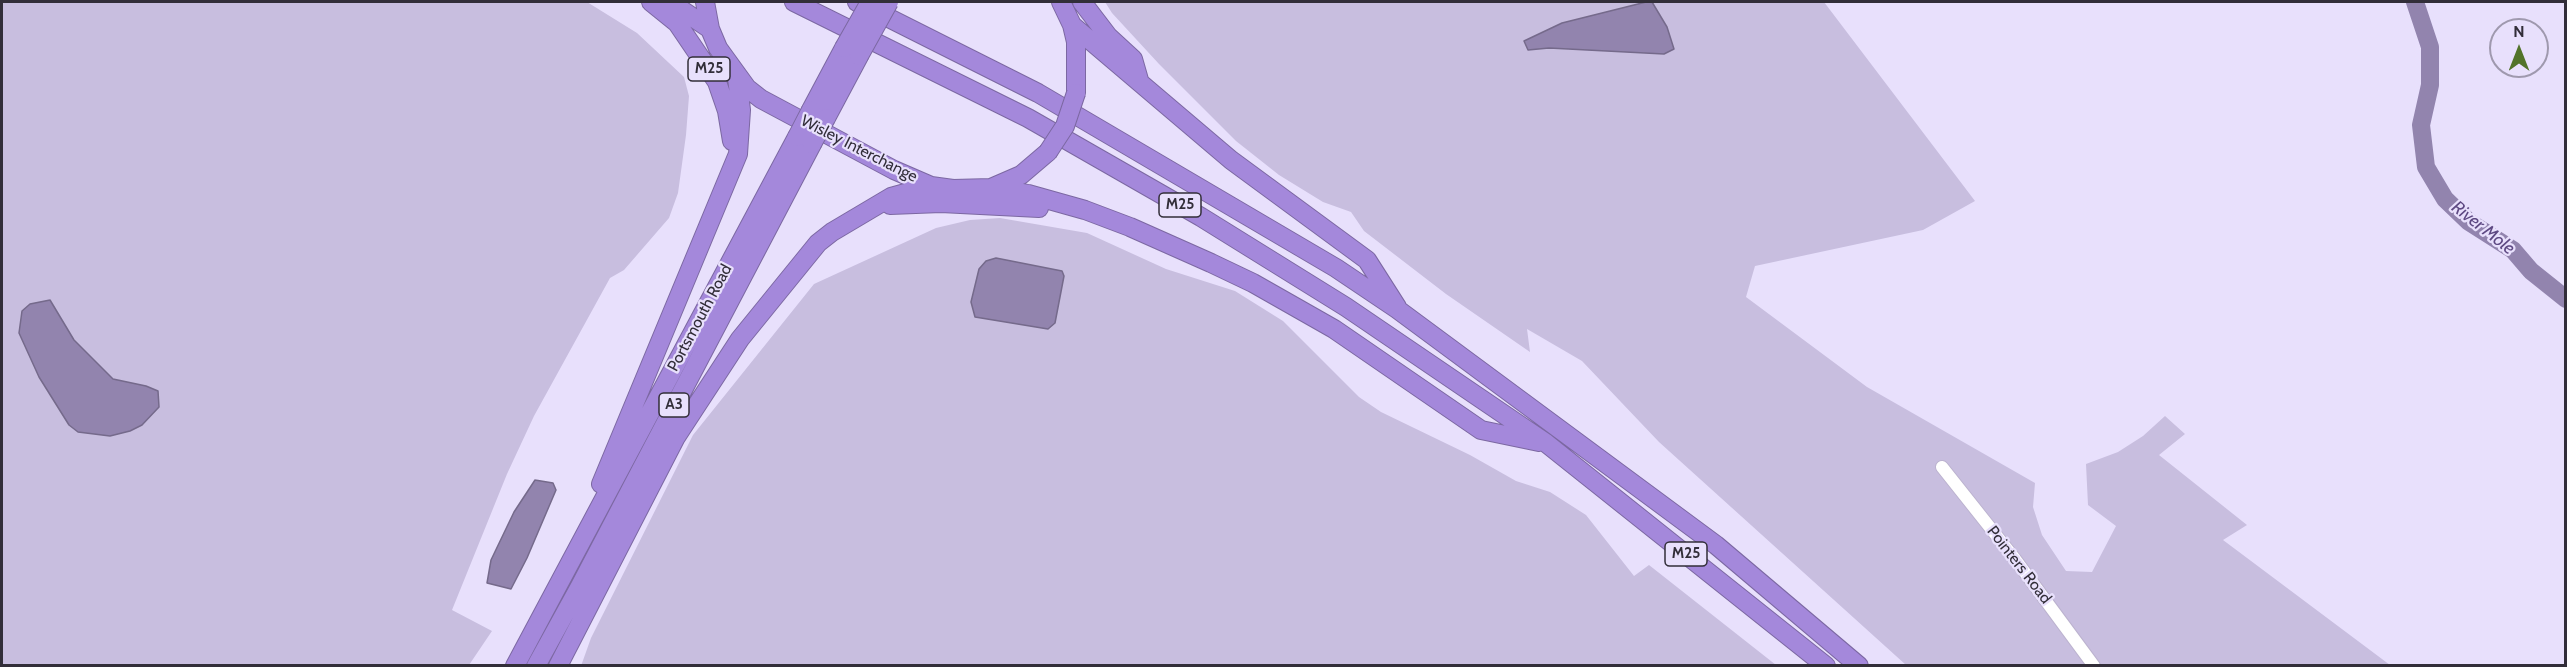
<!DOCTYPE html>
<html>
<head>
<meta charset="utf-8">
<style>
  body { margin:0 }
  #map { position:relative; width:2567px; height:667px; overflow:hidden; background:#e8e0fc; font-family:Cabin,sans-serif }
  canvas { display:block }
  .frame { position:absolute; inset:0; border:3px solid #322e39; pointer-events:none }
  .north { position:absolute; left:2489px; top:18px; width:60px; height:60px; box-sizing:border-box; background:#e8e0fc; border:2px solid #9f99ae; border-radius:50%; rotate:0deg; font-size:16px; font-weight:700; line-height:24px; text-align:center; color:#322e39 }
  .north::after { content:''; display:block; margin:auto; width:21px; height:27px; background:#52732a; clip-path:polygon(50% 0,100% 100%,50% 72%,0 100%) }
</style>
</head>
<body>
<div id="map">
<canvas width="2567" height="667"></canvas>
<div class="frame"></div>
<div class="north">N</div>
</div>
<script>
const g = document.querySelector('canvas').getContext('2d');
g.lineJoin = 'round';
function paint(path, color) { g.fillStyle = color; g.fill(path, 'evenodd'); }
const shape = rows => new Path2D(rows.map(r => 'M' + r).join(''));
function trace(path, color, width, dash) { g.strokeStyle = color; g.lineWidth = width; g.lineCap = dash ? 'butt' : 'round'; g.setLineDash(dash || []); g.stroke(path); }
function write(font, color, halo, rows, align = 'center') {
  g.font = font + ' Cabin,sans-serif'; g.lineWidth = 4.5; g.setLineDash([]); g.textBaseline = 'middle'; g.strokeStyle = halo; g.fillStyle = color; for (const [text, x, y, turn = 0] of rows) {
    g.save(); g.translate(x, y); g.rotate((+turn || 0) * Math.PI / 180); g.textAlign = isNaN(turn) ? turn : align; if (halo) g.strokeText(text, 0, 0); g.fillText(text, 0, 0); g.restore();
  }
}
paint(shape([
  [2,2,587,2,637,33,684,77,689,96,686,135,678,193,669,218,624,270,610,278,534,416,507,474,452,610,492,631,469,665,2,665],
  [1105,2,1646,2,1562,23,1525,42,1528,50,1549,48,1664,54,1667,27,1652,2,1824,2,1975,201,1923,230,1755,266,1746,297,1867,387,2035,483,2033,507,2042,535,2066,571,2092,572,2116,526,2088,505,2086,464,2118,452,2143,436,2165,416,2185,434,2159,455,2247,525,2223,540,2390,665,1906,665,1659,442,1582,361,1527,329,1530,352,1446,294,1364,231,1351,212,1323,202,1279,175,1236,141,1159,64,1112,13],
  [1000,218,1087,233,1166,269,1235,291,1283,321,1359,397,1381,412,1470,455,1516,481,1550,492,1586,515,1634,576,1649,565,1776,665,581,666,591,638,693,435,814,284,936,228,970,220]
]), '#c8bedf');
const water = shape([
  [1646,2,1652,2,1667,27,1674,49,1664,54,1549,48,1528,50,1524,41,1562,23,1646,2],
  [996,258,1062,271,1064,276,1055,323,1048,329,975,317,971,302,979,269,986,261,996,258],
  [50,300,74,340,113,379,146,386,158,391,159,407,142,425,130,431,110,436,78,432,69,425,39,377,19,333,22,311,30,304,50,300],
  [535,480,553,483,556,490,527,558,511,589,487,583,491,560,514,512,535,480]
]);
paint(water, '#9284ae');
trace(water, '#756a8b', 1.5);
trace(shape([
  [2415,2,2430,47,2430,85,2421,125,2426,167,2445,199,2469,222,2513,250,2531,271,2566,299]
]), '#9284ae', 18);
const minor = shape([
  [1942,467,2015,559,2094,666]
]);
const highway = shape([
  [651,2,677,23,717,82,727,111,732,141],
  [670,2,710,29],
  [705,2,710,29,718,48,747,88,761,99,894,170,931,186,953,189,991,188,1021,175,1048,152],
  [794,2,1028,118,1201,217,1346,307,1546,443,1826,666],
  [857,2,1038,93,1336,268,1397,309,1716,545,1859,666],
  [1061,2,1072,25,1076,42,1076,93],
  [1082,2,1108,36,1133,59,1139,80],
  [1072,25,1231,160,1367,260,1397,307],
  [811,110,844,48],
  [826,118,859,56],
  [991,188,1028,194,1085,210,1130,227,1211,263,1253,283,1334,329,1481,430,1539,442],
  [890,205,941,203,1039,208],
  [601,484,738,154,741,110,737,78],
  [515,666,797,137],
  [536,666,580,586,812,144],
  [558,666,676,437,740,339,818,243,832,232,891,197,931,186]
]);
trace(minor, '#bcb3cf', 14);
trace(highway, '#7c68a2', 20);
trace(minor, '#fff', 12);
trace(highway, '#a488db', 18);
const highwayBridge = shape([
  [844,48,870,2],
  [859,56,889,2],
  [797,137,811,110],
  [812,144,826,118],
  [1048,152,1065,126,1076,93]
]);
trace(highwayBridge, '#7c68a2', 20, []);
trace(highwayBridge, '#a488db', 18);
for (const [x, y, w] of [
  [709,69,42],
  [1180,205,42],
  [674,405,30],
  [1686,554,42]
]) { const box = new Path2D(); box.roundRect(x - w / 2, y - 12, w, 24, 4.5); g.fillStyle = '#e8e0fc'; g.fill(box); trace(box, '#322e39', 1.5); }
write('bold 15px', '#322e39', null, [
  ["M25",709,69],
  ["M25",1180,205],
  ["A3",674,405],
  ["M25",1686,554]
]);
write('16px', '#322e39', '#e8e0fc', [
  ["Wisley Interchange",859,149,27],
  ["Portsmouth Road",700,318,-62],
  ["Pointers Road",2019,565,52]
]);
write('italic 18px', '#5e4983', '#e8e0fc', [
  ["River Mole",2483,228,38]
]);
</script>
</body>
</html>
